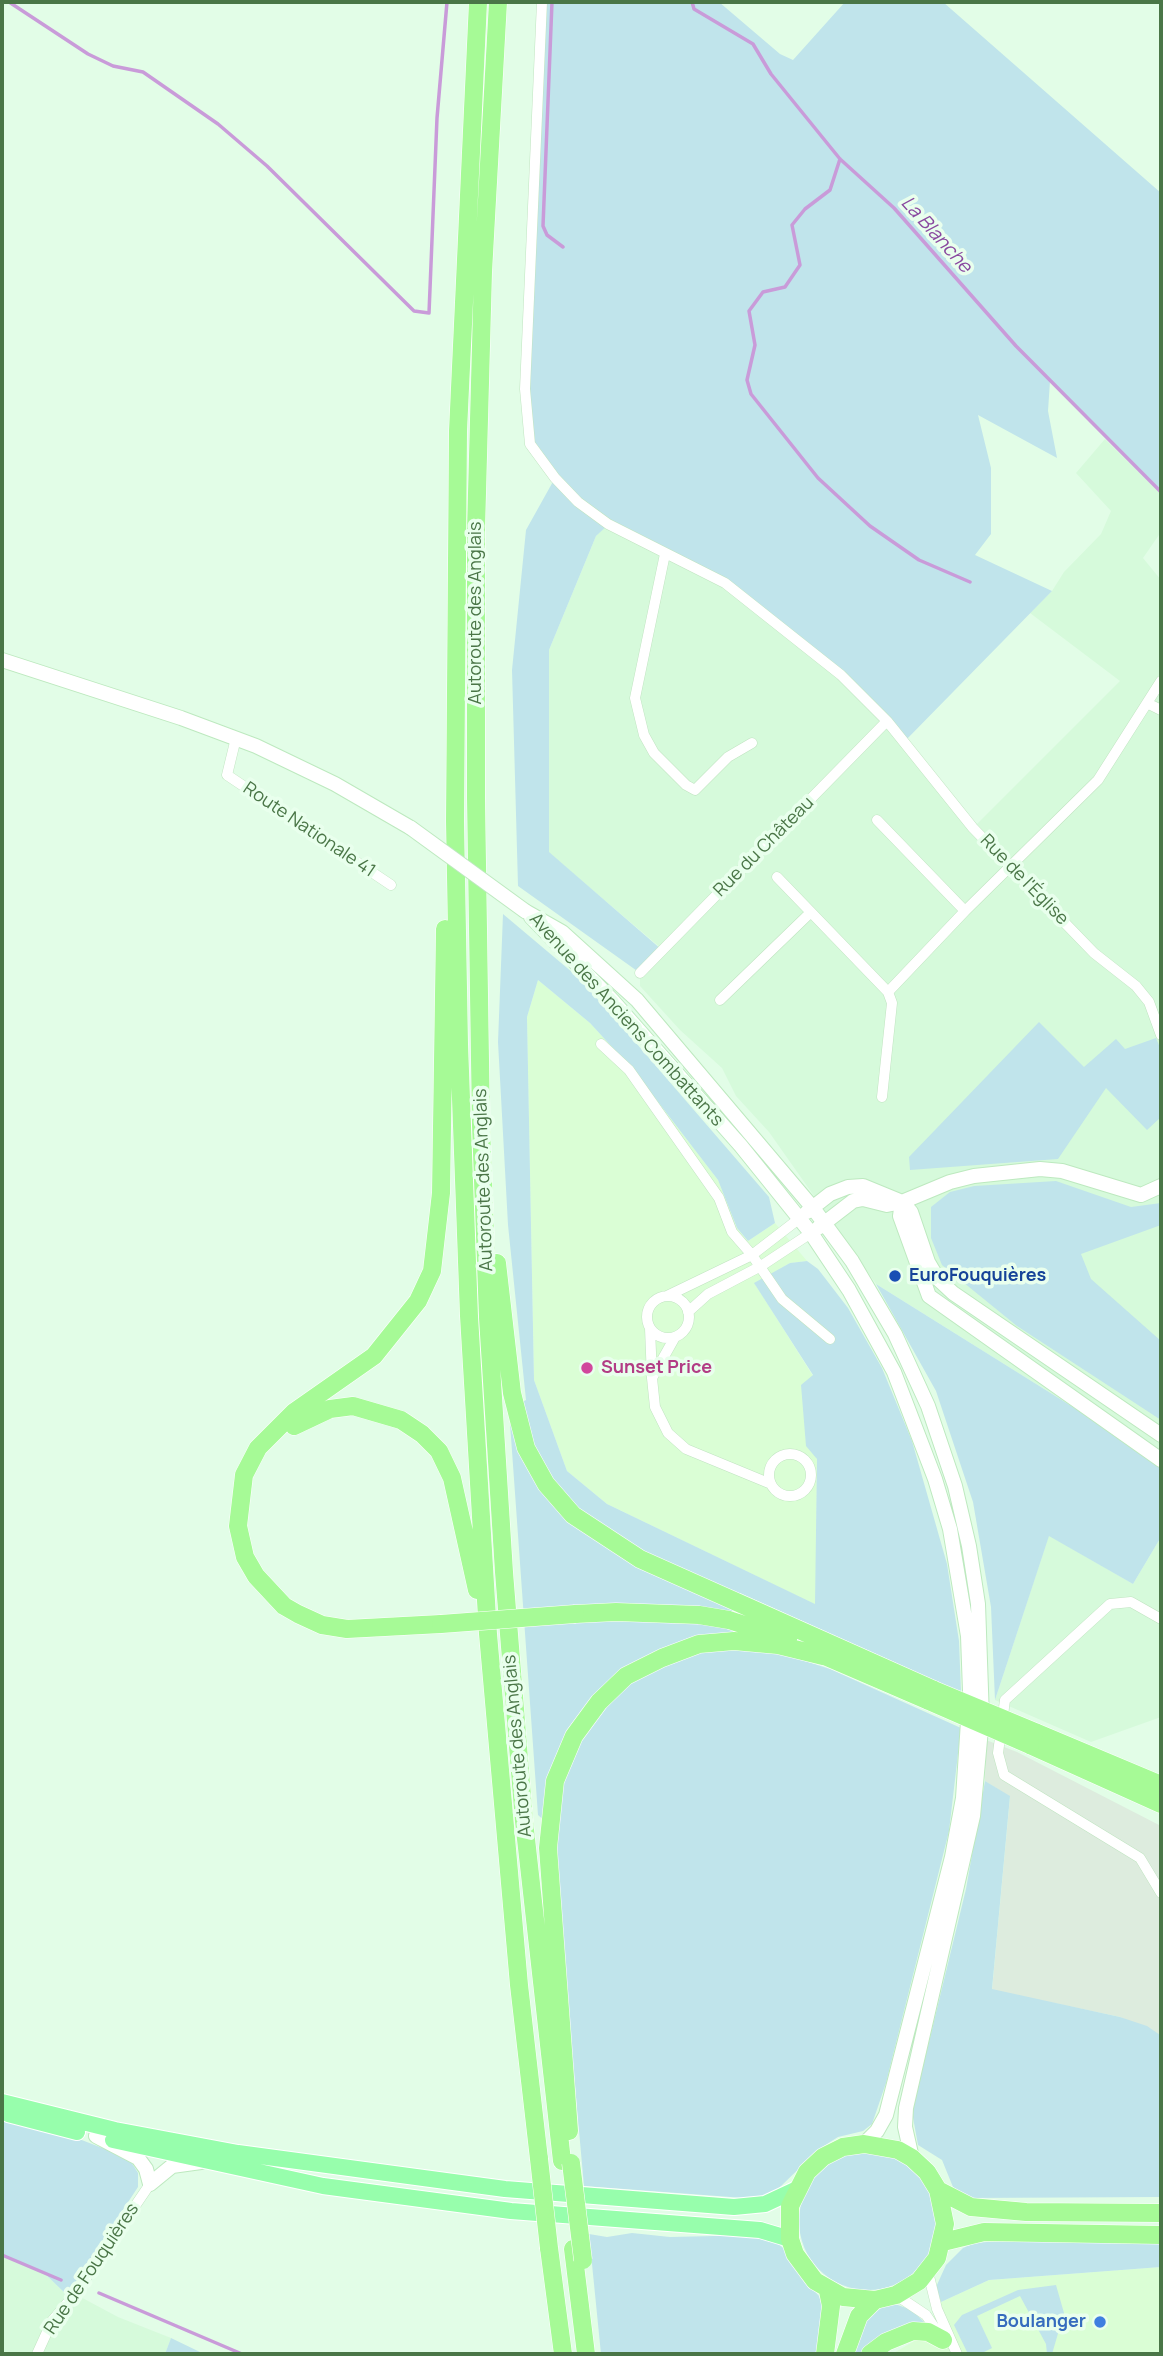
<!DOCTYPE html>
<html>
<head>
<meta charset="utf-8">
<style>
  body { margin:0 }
  #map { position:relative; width:1163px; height:2356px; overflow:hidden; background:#e2fde7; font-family:Manrope,sans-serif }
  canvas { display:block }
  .frame { position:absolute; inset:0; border:4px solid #4a7647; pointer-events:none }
</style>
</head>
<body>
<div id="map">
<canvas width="1163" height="2356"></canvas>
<div class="frame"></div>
</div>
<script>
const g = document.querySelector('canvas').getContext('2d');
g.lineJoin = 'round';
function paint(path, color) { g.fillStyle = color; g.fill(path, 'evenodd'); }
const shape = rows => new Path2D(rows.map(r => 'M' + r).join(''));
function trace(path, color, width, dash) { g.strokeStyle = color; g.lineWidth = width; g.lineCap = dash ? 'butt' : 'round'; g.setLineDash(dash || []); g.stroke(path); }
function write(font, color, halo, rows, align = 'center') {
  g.font = font + ' Manrope,sans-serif'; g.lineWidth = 7; g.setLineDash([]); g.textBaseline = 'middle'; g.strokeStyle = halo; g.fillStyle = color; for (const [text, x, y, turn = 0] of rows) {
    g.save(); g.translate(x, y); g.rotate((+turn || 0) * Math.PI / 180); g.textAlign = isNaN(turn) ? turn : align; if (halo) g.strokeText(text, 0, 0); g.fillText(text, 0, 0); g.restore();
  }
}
paint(shape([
  [1105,439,1161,494,1161,532,1143,558,1161,580,1161,1462,876,1284,769,1132,736,1096,722,1068,680,1030,640,986,640,973,662,949,549,853,549,650,596,536,608,524,725,583,841,675,973,828,1120,681,1030,613,1052,591,1064,572,1101,534,1111,511,1076,473],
  [1049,1535,1133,1584,1161,1537,1161,1717,1091,1742,995,1700],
  [2,2255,44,2273,67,2295,75,2294,118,2317,171,2338,165,2354,2,2354]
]), '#d6fadb');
paint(shape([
  [538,980,590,1023,635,1072,718,1180,737,1228,748,1241,775,1223,807,1261,790,1263,755,1284,813,1376,817,1459,816,1605,607,1504,567,1471,534,1380,527,1017],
  [1161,2267,1161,2354,892,2354,923,2336,941,2302,989,2280]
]), '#dafed5');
paint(shape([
  [986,1740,1017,1752,1161,1826,1161,2036,1120,2017,992,1990,1010,1797,985,1781]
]), '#ddecde');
paint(shape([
  [542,2,719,2,780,54,793,60,845,2,943,2,1161,193,1161,492,1050,381,1048,411,1057,458,978,415,991,468,991,534,975,555,1052,591,904,742,865,698,725,583,608,525,596,536,549,650,549,852,662,950,640,973,518,886,512,670,526,530,555,478,530,444,525,409],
  [503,914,579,978,630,1036,769,1197,775,1223,748,1241,737,1228,718,1180,635,1072,590,1023,538,980,527,1017,534,1380,567,1471,607,1504,815,1604,817,1459,806,1446,801,1385,813,1375,754,1283,790,1263,807,1261,818,1269,848,1308,882,1368,912,1441,947,1564,959,1641,961,1692,740,1593,726,1626,756,1635,783,1654,830,1669,961,1728,949,1831,886,2083,872,2124,863,2131,838,2137,819,2149,777,2190,757,2199,584,2186,559,1909,556,1831,538,1815,509,1409,526,1400,508,1225,498,1042],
  [1039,1022,1084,1067,1116,1039,1125,1049,1156,1038,1161,1050,1161,1117,1147,1130,1106,1088,1058,1159,910,1170,909,1157],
  [1056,1181,1131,1207,1161,1203,1161,1225,1081,1254,1091,1279,1161,1341,1161,1420,1017,1326,942,1265,931,1238,931,1207,950,1192,974,1186],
  [876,1284,1161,1462,1161,1537,1133,1584,1049,1536,995,1700,991,1607,973,1502,936,1391],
  [985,1781,1010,1796,992,1989,1120,2017,1147,2026,1160,2035,1161,2197,967,2198,953,2187,942,2160,918,2145,912,2112,966,1889],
  [2,2112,20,2116,110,2151,130,2160,138,2173,138,2187,67,2295,44,2273,2,2255],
  '799 2221a69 69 0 1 1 138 0a69 69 0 1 1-138 0Z',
  [632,2233,670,2237,758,2235,775,2242,789,2252,805,2281,819,2296,824,2313,817,2354,601,2354,589,2234,607,2237],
  [999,2241,1161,2242,1161,2267,989,2280,941,2302,936,2287,946,2265,963,2248,975,2243],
  [1056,2285,1064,2313,1052,2354,1047,2354,1046,2344,1020,2296,977,2316,992,2348,980,2354,968,2354,954,2325,962,2315,1018,2290],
  [895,2304,912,2310,929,2327,864,2354,851,2354,863,2321,885,2305],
  [171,2338,200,2352,205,2354,165,2354]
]), '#c0e4eb');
trace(shape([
  [9,2,88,54,113,66,143,72,218,124,267,166,414,311,429,313,437,118,447,2],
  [552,2,543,226,547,235,563,247],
  [692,2,694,9,753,44,771,74,840,159,894,208,1016,346,1161,492],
  [840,159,830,190,805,209,792,225,800,265,785,287,763,292,749,311,755,345,747,380,751,394,818,478,870,526,919,560,970,582],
  [2,2255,61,2280],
  [99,2293,242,2354]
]), '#c99bd9', 3.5);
const street = shape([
  [542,2,525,389,530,444,555,478,578,502,608,524,725,583,841,675,887,721,973,828,1094,953,1136,986,1149,1002,1161,1035],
  [665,554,635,698,644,735,654,753,686,785,695,790,728,757,752,743],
  [1147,703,1161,710],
  [236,738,227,775,391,885],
  [877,820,965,911],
  [777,877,888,992,892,1003,882,1097],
  [640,973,887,721],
  [888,992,965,911,1098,780,1161,681],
  [720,1000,810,913],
  [601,1044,629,1070,719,1198,732,1232,752,1255,782,1299,830,1339],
  [667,1296,752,1255,800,1218],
  '647 1317a21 21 0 1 1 42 0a21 21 0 1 1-42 0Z',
  [688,1312,708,1294,761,1266,811,1233],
  [650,1328,652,1378,675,1337],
  [652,1378,655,1407,668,1433,686,1449,771,1484],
  '769 1475a21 21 0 1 1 42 0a21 21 0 1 1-42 0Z',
  [1161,1619,1131,1602,1110,1604,1005,1700,998,1753,1004,1775,1140,1858,1161,1893],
  [928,2272,937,2309,957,2354],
  [896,2295,926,2315,939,2334],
  [37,2354,52,2321,75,2294,150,2184]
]);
const secondary = shape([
  [2,660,181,718,256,746,335,784,411,828],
  [525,911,562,932,637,1000,813,1208,852,1261,895,1334,928,1406,955,1486,969,1546,978,1604,982,1718,973,1816,906,2108,905,2127,912,2158],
  [531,917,612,1000,741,1146,811,1233,849,1290,894,1372,935,1479,950,1529,968,1636,970,1691,963,1798,952,1857,886,2115,877,2131,864,2144],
  [902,1202,900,1216,929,1296,1161,1460],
  [807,1212,830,1194,848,1187,863,1186,902,1202,911,1212,928,1262,938,1279,953,1293,1161,1435],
  [818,1228,853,1201,863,1199,887,1205,902,1202,950,1182,974,1176,1040,1169,1062,1171,1141,1195,1161,1186],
  [96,2136,138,2158,146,2169,150,2184],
  [150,2184,172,2166,201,2162]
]);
const primary = shape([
  [2,2102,115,2130,238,2153,505,2189,734,2207,765,2204,795,2190],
  [8,2114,77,2132],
  [113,2140,323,2186,511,2211,760,2230,790,2239]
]);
const highway = shape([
  [478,2,458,431,455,821,459,1044,469,1316,488,1634,519,1985,539,2159],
  [498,2,483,272,476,530,476,798,481,1125,488,1318,504,1572,524,1821,562,2161],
  [497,1263,512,1393,526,1448,546,1484,573,1515,640,1559,934,1690],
  [294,1426,330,1409,353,1406,401,1420,422,1434,439,1451,452,1478,477,1590],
  [575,1614,616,1612,699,1615,729,1620,788,1639],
  [441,1624,347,1629,322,1625,298,1614,284,1606,256,1576,245,1557,238,1526,244,1475,258,1448,294,1412,374,1356,418,1301,432,1271,441,1193,445,929],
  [813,1651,929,1701],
  [1035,1732,1161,1785],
  [1030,1745,1161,1804],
  [569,2131,548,1848,555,1781,574,1736,599,1702,626,1676,662,1658,699,1644,734,1641,778,1645,823,1656],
  [938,2190,945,2224,937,2258,919,2281,896,2295,875,2300,843,2297,815,2281,795,2254,790,2239,790,2206,807,2172,823,2157,843,2147,864,2144,898,2150,912,2158,927,2172,938,2190,971,2207,1026,2212,1161,2213],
  [943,2242,984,2232,1161,2235],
  [549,2248,563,2354],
  [573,2249,586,2354],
  [825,2354,831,2306,828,2291],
  [845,2354,859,2316,875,2300],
  [870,2354,886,2342,913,2331,928,2332,943,2340]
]);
trace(street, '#c0e4c1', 11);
trace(secondary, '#bde9bf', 16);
trace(primary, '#fff', 18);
trace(highway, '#fff', 19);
trace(street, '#fff', 10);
trace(secondary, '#fff', 14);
trace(primary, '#97feac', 16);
trace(highway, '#a6fa96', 18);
const secondaryBridge = shape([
  [411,828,525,911]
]);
const highwayBridge = shape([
  [441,1624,575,1614],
  [934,1690,1035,1732],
  [929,1701,1030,1745],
  [539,2159,549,2248],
  [571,2163,583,2260]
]);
trace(secondaryBridge, '#bde9bf', 16, []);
trace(highwayBridge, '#fff', 19, []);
trace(secondaryBridge, '#fff', 14);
trace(highwayBridge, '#a6fa96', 18);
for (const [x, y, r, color] of [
  [895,1276,7,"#1a4fb4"],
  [587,1368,7,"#d1479c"],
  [1100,2322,7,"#3f7fe0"]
]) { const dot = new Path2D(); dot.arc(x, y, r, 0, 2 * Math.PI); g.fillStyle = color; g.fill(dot); trace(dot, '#e9ffed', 2.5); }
write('18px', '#4a7647', '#e9ffed', [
  ["Autoroute des Anglais",476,613,-90],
  ["Route Nationale 41",309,830,34],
  ["Rue du Château",764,847,-45],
  ["Rue de l'Église",1024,880,46],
  ["Avenue des Anciens Combattants",626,1020,48],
  ["Autoroute des Anglais",484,1180,-92],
  ["Autoroute des Anglais",518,1746,-95],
  ["Rue de Fouquières",92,2269,-56]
]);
write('bold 18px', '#164399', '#e9ffed', [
  ["EuroFouquières",909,1276]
], 'left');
write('bold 18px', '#b23c85', '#e9ffed', [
  ["Sunset Price",601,1368]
], 'left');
write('bold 18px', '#366cbe', '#e9ffed', [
  ["Boulanger",1086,2322]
], 'right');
write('italic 19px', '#89489f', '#e9ffed', [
  ["La Blanche",936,235,48]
]);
</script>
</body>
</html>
